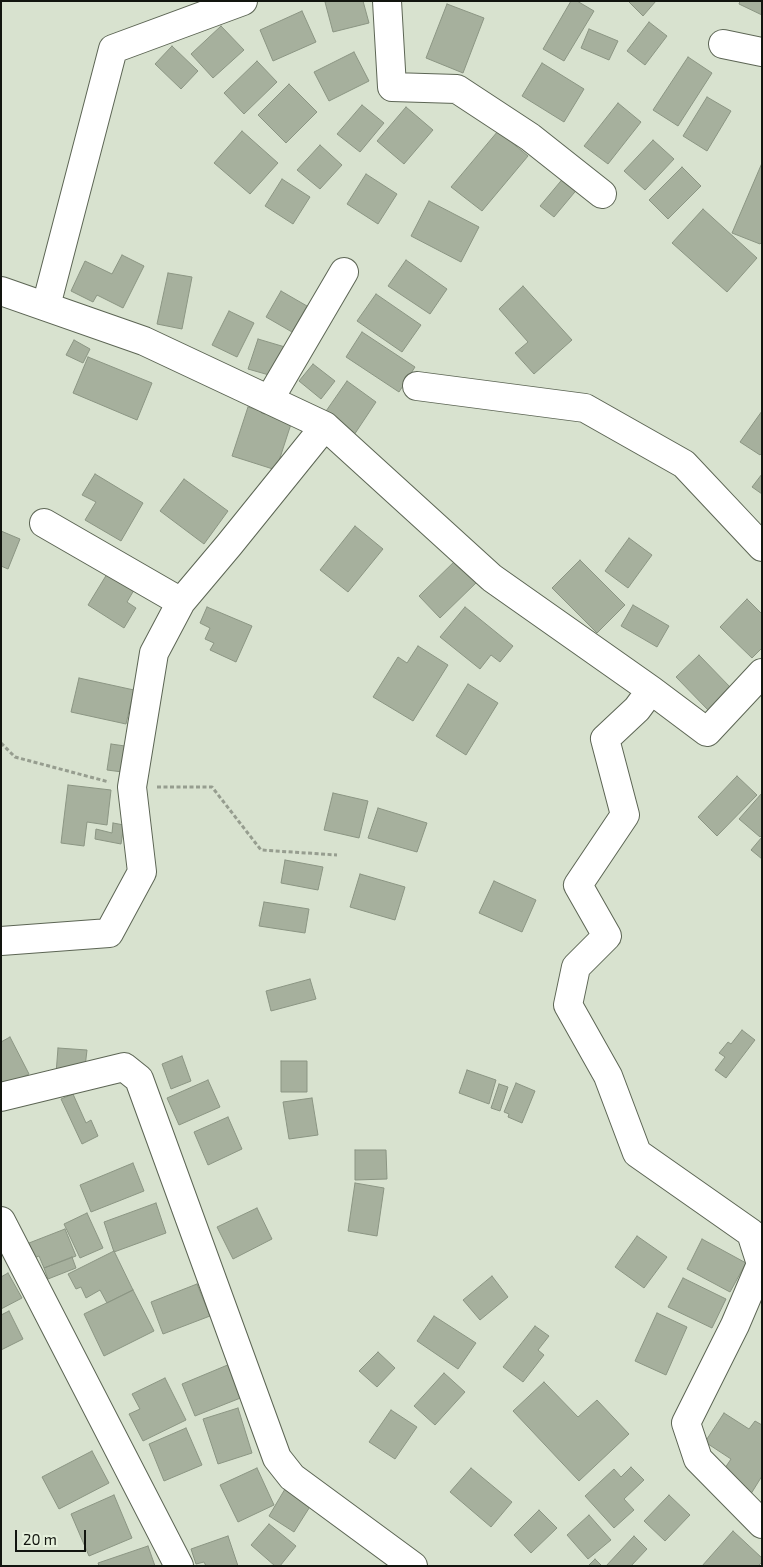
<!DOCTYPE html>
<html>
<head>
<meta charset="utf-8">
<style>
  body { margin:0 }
  #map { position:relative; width:763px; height:1567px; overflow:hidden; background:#d8e2cf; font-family:"Exo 2",sans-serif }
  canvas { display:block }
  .frame { position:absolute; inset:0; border:2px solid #12150f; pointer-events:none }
  .scale { position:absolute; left:15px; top:1530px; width:71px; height:22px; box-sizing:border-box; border:2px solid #12150f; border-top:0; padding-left:6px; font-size:15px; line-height:18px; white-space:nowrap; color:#12150f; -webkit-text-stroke:4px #e5f0dc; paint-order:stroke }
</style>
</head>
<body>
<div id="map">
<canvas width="763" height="1567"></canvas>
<div class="frame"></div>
<div class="scale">20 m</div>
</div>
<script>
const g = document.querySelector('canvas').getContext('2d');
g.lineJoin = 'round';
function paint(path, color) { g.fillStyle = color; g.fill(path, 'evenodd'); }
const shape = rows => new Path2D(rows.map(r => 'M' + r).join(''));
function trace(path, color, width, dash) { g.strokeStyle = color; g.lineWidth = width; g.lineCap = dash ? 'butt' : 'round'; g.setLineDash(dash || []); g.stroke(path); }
const building = shape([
  [329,1,363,1,369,23,333,32,325,2,329,1],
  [571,1,577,1,594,11,564,61,543,49,571,1],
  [628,1,656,1,643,16,628,1],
  [740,1,762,1,762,15,739,4,740,1],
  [447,4,484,18,463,73,426,58,447,4],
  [302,11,316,42,273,61,260,30,302,11],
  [649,22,667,36,645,65,627,51,649,22],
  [221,26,244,50,213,78,191,54,221,26],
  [589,29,618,41,609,60,581,48,589,29],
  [172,46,198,71,181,89,155,64,172,46],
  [354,52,369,81,329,101,314,72,354,52],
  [688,57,712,73,678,126,653,110,688,57],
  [257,61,277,82,244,114,224,93,257,61],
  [542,63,584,89,564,122,522,96,542,63],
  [289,84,317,112,286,143,258,115,289,84],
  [707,97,731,111,707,151,683,136,707,97],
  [618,103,641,122,608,164,584,146,618,103],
  [362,105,384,123,360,152,337,134,362,105],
  [406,107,433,130,404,164,377,141,406,107],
  [242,131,278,163,250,194,214,163,242,131],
  [498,131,528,156,482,211,451,187,498,131],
  [653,140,674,159,645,190,624,171,653,140],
  [320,145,342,165,320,189,297,170,320,145],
  [762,163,762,242,760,244,732,233,762,163],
  [682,167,701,186,668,219,649,200,682,167],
  [366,174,397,194,378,224,347,204,366,174],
  [565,176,579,187,554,217,540,206,565,176],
  [282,179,310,197,293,224,265,206,282,179],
  [429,201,479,227,461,262,411,236,429,201],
  [703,209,757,258,727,292,672,243,703,209],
  [122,255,144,266,123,308,97,295,93,302,71,291,85,261,112,274,122,255],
  [406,260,447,289,430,314,388,286,406,260],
  [168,273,192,277,182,329,157,324,168,273],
  [523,286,572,340,534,374,515,353,528,342,499,309,523,286],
  [281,291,307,306,292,332,266,317,281,291],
  [376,294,421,325,402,352,357,321,376,294],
  [229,311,254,323,237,357,212,345,229,311],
  [362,332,415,367,399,392,346,357,362,332],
  [258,339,285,347,276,377,248,369,258,339],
  [74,340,90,349,83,363,66,355,74,340],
  [88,357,152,383,137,420,73,393,88,357],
  [313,364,335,381,321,399,299,381,313,364],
  [347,381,376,402,354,435,324,414,347,381],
  [248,407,292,421,276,470,232,456,248,407],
  [762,411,762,453,760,455,740,442,762,411],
  [95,474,143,503,121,541,85,520,96,502,82,495,95,474],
  [762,474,762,494,752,487,762,474],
  [184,479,228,511,204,544,160,511,184,479],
  [355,526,383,549,348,592,320,570,355,526],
  [1,531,20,539,8,569,1,566,1,531],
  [629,538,652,555,628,588,605,571,629,538],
  [457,559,478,581,440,618,419,596,457,559],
  [580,560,625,605,597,633,552,588,580,560],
  [107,574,134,590,127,602,136,608,124,628,88,605,107,574],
  [747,599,762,614,762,648,752,658,720,627,747,599],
  [633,605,669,626,657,647,621,626,633,605],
  [207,607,252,626,236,662,210,650,214,643,205,639,210,628,200,623,207,607],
  [465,607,513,646,500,662,491,655,480,669,440,637,465,607],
  [418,646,448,665,413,721,373,697,398,657,407,663,418,646],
  [699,655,731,688,708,710,676,677,699,655],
  [79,678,134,690,126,724,71,712,79,678],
  [468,684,498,703,466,755,436,736,468,684],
  [111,744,125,746,130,773,107,770,111,744],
  [737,776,757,795,717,836,698,817,737,776],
  [68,785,111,790,107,825,87,822,84,846,61,843,68,785],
  [333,793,368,801,359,838,324,830,333,793],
  [762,793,762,835,760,837,739,819,762,793],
  [378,808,427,823,417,852,368,838,378,808],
  [113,823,124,825,121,844,95,839,96,829,112,833,113,823],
  [762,837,762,859,751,850,762,837],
  [285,860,323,867,318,890,281,883,285,860],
  [360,874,405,887,395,920,350,907,360,874],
  [494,881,536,900,522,932,479,913,494,881],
  [264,902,309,909,305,933,259,926,264,902],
  [310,979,316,999,271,1011,266,991,310,979],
  [742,1030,755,1040,726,1078,715,1070,725,1057,719,1053,728,1042,731,1044,742,1030],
  [10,1037,29,1074,1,1088,1,1042,10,1037],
  [58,1048,87,1050,84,1076,56,1074,58,1048],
  [182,1056,191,1081,171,1089,162,1064,182,1056],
  [281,1061,307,1061,307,1092,281,1092,281,1061],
  [467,1070,496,1080,489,1104,459,1093,467,1070],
  [208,1080,220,1107,179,1125,167,1098,208,1080],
  [516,1083,535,1091,522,1123,508,1117,509,1114,504,1112,516,1083],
  [499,1084,508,1087,500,1111,491,1108,499,1084],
  [73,1094,86,1123,91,1120,98,1136,82,1144,61,1099,73,1094],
  [312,1098,318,1135,289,1139,283,1102,312,1098],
  [228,1117,242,1149,208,1165,194,1132,228,1117],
  [355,1150,386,1150,387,1179,355,1180,355,1150],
  [133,1163,144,1191,91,1212,80,1185,133,1163],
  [355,1183,384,1188,377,1236,348,1231,355,1183],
  [156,1203,166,1233,114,1252,104,1222,156,1203],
  [257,1208,272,1239,233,1259,217,1227,257,1208],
  [87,1213,103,1248,80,1258,64,1224,87,1213],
  [65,1229,76,1256,44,1268,39,1256,34,1258,29,1243,65,1229],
  [637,1236,667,1257,644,1288,615,1267,637,1236],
  [702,1239,746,1263,730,1292,687,1269,702,1239],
  [114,1251,133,1290,107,1303,100,1290,86,1298,81,1287,76,1289,68,1274,114,1251],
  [72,1257,76,1268,48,1279,44,1268,72,1257],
  [8,1273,22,1298,1,1309,1,1277,8,1273],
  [492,1276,508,1297,480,1320,463,1300,492,1276],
  [683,1278,726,1299,712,1328,668,1307,683,1278],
  [197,1284,210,1316,163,1334,151,1302,197,1284],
  [133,1290,154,1331,104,1356,84,1314,133,1290],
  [9,1311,23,1339,1,1350,1,1315,9,1311],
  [657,1313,687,1327,666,1375,635,1361,657,1313],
  [434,1316,476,1343,458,1369,417,1341,434,1316],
  [535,1326,549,1336,538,1350,544,1355,523,1382,503,1367,535,1326],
  [378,1352,395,1368,377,1387,359,1371,378,1352],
  [230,1364,243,1397,195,1416,182,1384,230,1364],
  [444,1373,465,1392,435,1425,414,1406,444,1373],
  [165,1378,186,1420,143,1441,129,1414,140,1409,132,1394,165,1378],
  [544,1382,578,1417,597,1400,629,1434,579,1481,513,1411,544,1382],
  [238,1408,252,1453,218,1464,203,1419,238,1408],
  [391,1410,417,1427,395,1459,369,1442,391,1410],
  [724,1413,749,1429,755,1421,762,1425,762,1476,749,1497,719,1477,731,1459,705,1442,724,1413],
  [186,1428,202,1465,164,1481,149,1444,186,1428],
  [92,1451,109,1483,59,1509,42,1477,92,1451],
  [631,1467,644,1480,624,1499,634,1510,614,1528,585,1496,614,1469,621,1477,631,1467],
  [257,1468,274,1505,238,1522,220,1485,257,1468],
  [471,1468,512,1502,491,1527,450,1492,471,1468],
  [285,1489,311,1505,294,1532,269,1516,285,1489],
  [114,1495,132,1538,89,1556,71,1514,114,1495],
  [669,1495,690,1515,665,1541,644,1521,669,1495],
  [539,1510,557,1528,531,1553,514,1535,539,1510],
  [589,1515,611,1540,588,1559,567,1535,589,1515],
  [269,1524,296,1546,280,1566,275,1566,251,1545,269,1524],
  [733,1531,762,1558,762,1562,758,1566,702,1566,733,1531],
  [228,1536,238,1566,206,1566,204,1562,196,1564,191,1549,228,1536],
  [634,1536,647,1549,631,1566,606,1566,634,1536],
  [148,1546,155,1566,99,1566,98,1563,148,1546],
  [595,1559,602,1566,588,1566,595,1559]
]);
paint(building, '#a6b09d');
trace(building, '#8b9583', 1);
const street = shape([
  [387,1,392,87,457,89,530,137,602,194],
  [723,44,762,52],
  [1,291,144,341,325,426,229,545,181,602,154,653,132,787,142,872,109,933,1,941],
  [46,306,113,49,243,1],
  [417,386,585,408,684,464,762,547],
  [269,400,344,272],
  [325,426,492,578,651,690],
  [44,523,181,602],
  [762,673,707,732,651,690,637,709,605,739,625,815,578,885,607,936,576,967,568,1005,608,1076,637,1153,751,1233,761,1264,735,1325,686,1423,698,1459,762,1524],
  [1,1097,124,1067,139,1079,277,1458,292,1477,413,1566],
  [1,1221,179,1566]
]);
trace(street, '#5c6554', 30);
trace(shape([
  [1,743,15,757,109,782],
  [157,787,212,787,261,850,337,855]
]), '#969d8f', 3, [4, 2.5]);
trace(street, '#fff', 28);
</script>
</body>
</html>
